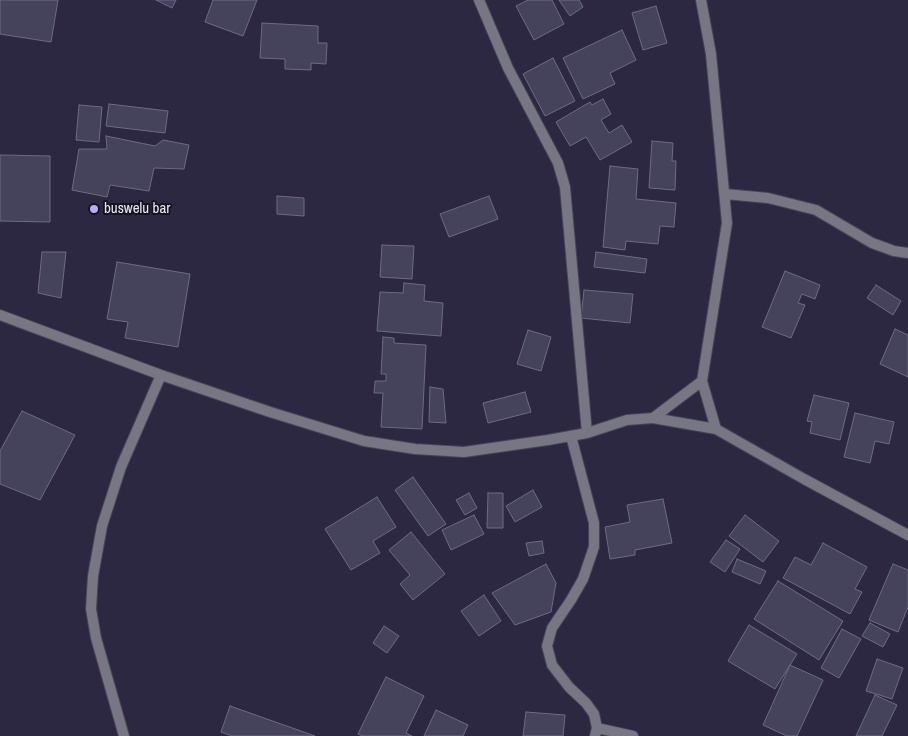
<!DOCTYPE html>
<html>
<head>
<meta charset="utf-8">
<style>
  body { margin:0 }
  canvas { display:block; background:#2c2841 }
</style>
</head>
<body>
<canvas width="908" height="736"></canvas>
<script>
const g = document.querySelector('canvas').getContext('2d');
g.lineJoin = 'round';
function paint(path, color) { g.fillStyle = color; g.fill(path, 'evenodd'); }
const shape = rows => new Path2D(rows.map(r => 'M' + r).join(''));
function trace(path, color, width, dash) { g.strokeStyle = color; g.lineWidth = width; g.lineCap = dash ? 'butt' : 'round'; g.setLineDash(dash || []); g.stroke(path); }
function write(font, color, halo, rows, align = 'center') {
  g.font = font + ' "Archivo Narrow",sans-serif'; g.lineWidth = 4; g.setLineDash([]); g.textBaseline = 'middle'; g.strokeStyle = halo; g.fillStyle = color; for (const [text, x, y, turn = 0] of rows) {
    g.save(); g.translate(x, y); g.rotate((+turn || 0) * Math.PI / 180); g.textAlign = isNaN(turn) ? turn : align; if (halo) g.strokeText(text, 0, 0); g.fillText(text, 0, 0); g.restore();
  }
}
const building = shape([
  [0,0,58,0,51,42,0,34,0,0],
  [156,0,176,0,172,8,156,0],
  [213,0,257,0,243,36,205,22,213,0],
  [528,0,552,0,564,24,534,40,516,6,528,0],
  [559,0,579,0,583,7,570,16,559,0],
  [656,6,667,43,643,50,632,13,656,6],
  [262,23,318,26,318,43,327,43,326,64,311,63,311,70,285,69,285,59,260,58,262,23],
  [622,30,636,60,610,73,615,84,583,99,563,58,622,30],
  [553,58,575,101,545,116,523,74,553,58],
  [603,99,611,114,601,120,609,133,622,125,632,142,600,160,586,137,570,146,556,122,590,102,592,105,603,99],
  [109,104,168,111,165,133,106,126,109,104],
  [79,105,102,107,99,142,76,140,79,105],
  [106,136,155,146,163,140,189,145,184,169,154,168,149,191,110,185,107,197,72,190,79,149,107,149,106,136],
  [652,141,673,143,672,161,676,161,675,190,649,188,652,141],
  [0,155,50,156,50,222,0,221,0,155],
  [610,166,638,169,636,199,676,203,674,227,660,226,658,244,626,241,625,250,603,247,610,166],
  [277,196,304,198,304,216,277,214,277,196],
  [489,196,498,219,449,237,440,214,489,196],
  [382,245,414,246,412,279,380,277,382,245],
  [42,252,66,252,61,298,38,293,42,252],
  [596,252,647,259,645,273,594,267,596,252],
  [117,262,190,274,178,347,125,338,128,322,107,319,117,262],
  [785,271,820,285,815,299,802,294,798,303,805,305,791,338,762,327,785,271],
  [404,283,425,285,424,301,443,303,441,336,377,331,380,292,403,293,404,283],
  [876,285,901,301,893,315,867,298,876,285],
  [584,290,633,294,630,323,581,318,584,290],
  [895,329,908,335,908,377,880,364,895,329],
  [528,330,551,337,541,371,517,364,528,330],
  [383,337,394,338,394,343,426,345,422,429,381,427,383,393,374,393,375,381,386,381,386,374,381,374,383,337],
  [430,387,443,389,446,423,429,422,430,387],
  [525,392,531,412,488,423,483,403,525,392],
  [814,395,849,403,840,440,810,433,812,422,807,421,814,395],
  [22,411,75,435,40,500,0,484,0,451,22,411],
  [855,413,894,422,889,444,875,441,870,463,844,457,855,413],
  [413,477,446,524,428,536,395,490,413,477],
  [533,490,542,507,515,522,506,506,533,490],
  [469,493,477,508,465,515,456,500,469,493],
  [488,493,503,493,503,528,487,528,488,493],
  [377,497,396,527,373,541,380,553,351,570,325,529,377,497],
  [663,499,672,543,635,550,635,555,610,559,605,527,630,522,627,505,663,499],
  [474,515,484,534,451,550,442,530,474,515],
  [745,515,779,541,763,562,729,536,745,515],
  [411,532,445,574,413,600,400,584,410,575,389,550,411,532],
  [726,540,740,549,725,572,710,562,726,540],
  [542,541,544,553,529,556,526,543,542,541],
  [823,543,867,567,855,589,862,592,850,614,783,578,795,557,811,565,823,543],
  [737,559,766,571,760,584,732,572,737,559],
  [546,564,556,583,551,612,515,625,492,593,546,564],
  [893,564,908,570,908,607,898,632,869,620,893,564],
  [778,581,843,621,819,660,754,619,778,581],
  [484,595,501,621,479,636,461,611,484,595],
  [870,623,890,634,883,647,862,636,870,623],
  [749,625,797,654,775,689,728,661,749,625],
  [384,626,399,636,387,653,373,643,384,626],
  [842,629,861,639,839,678,821,668,842,629],
  [877,659,903,668,892,699,866,691,877,659],
  [790,665,823,680,797,736,787,736,763,725,790,665],
  [386,677,424,696,406,733,412,736,363,736,358,734,386,677],
  [875,695,897,705,882,736,856,736,875,695],
  [230,706,315,736,232,736,221,732,230,706],
  [436,710,468,725,463,736,424,736,436,710],
  [526,712,565,715,563,736,523,736,526,712]
]);
paint(building, '#45425c');
trace(building, '#6d6a86', 1);
const street = shape([
  [479,0,508,68,558,163,565,187,587,433],
  [701,0,711,54,727,223,702,381,716,429],
  [725,194,768,198,816,210,872,243,894,251,908,253],
  [0,315,161,375,270,412,364,441,415,449,464,452,548,440,587,433,627,420,653,418,716,429,804,479,908,535],
  [653,418,702,381],
  [571,436,594,523,594,547,583,579,571,600,552,628,547,646,552,665,569,687,586,703,594,714,597,728,595,736],
  [597,728,633,736],
  [124,736,96,638,91,609,93,576,102,526,121,467,161,375]
]);
trace(street, '#47435b', 12);
trace(street, '#777683', 10);
for (const [x, y, r, color] of [
  [94,209,5,"#b6acf8"]
]) { const dot = new Path2D(); dot.arc(x, y, r, 0, 2 * Math.PI); g.fillStyle = color; g.fill(dot); trace(dot, '#14131e', 2); }
write('15px', '#ecebfb', '#14131e', [
  ["buswelu bar",104,209]
], 'left');
</script>
</body>
</html>
